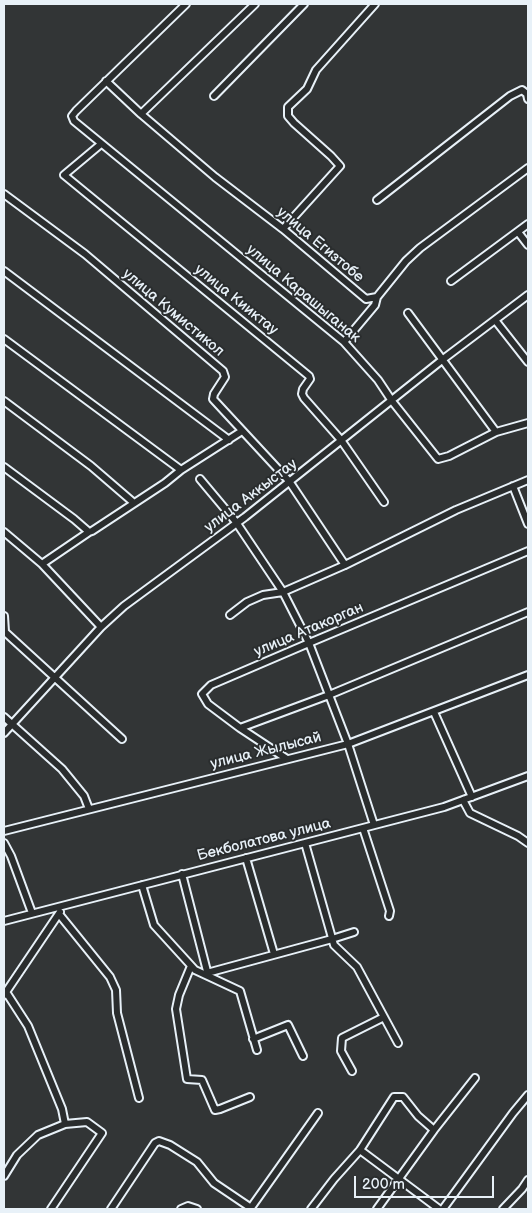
<!DOCTYPE html>
<html>
<head>
<meta charset="utf-8">
<style>
  body { margin:0 }
  #map { position:relative; width:532px; height:1213px; overflow:hidden; background:#323536; font-family:"Balsamiq Sans",sans-serif }
  canvas { display:block }
  .frame { position:absolute; inset:0; border:5px solid #e8f1f8; pointer-events:none }
  .scale { position:absolute; left:354px; top:1176px; width:140px; height:22px; box-sizing:border-box; border:2px solid #e8f1f8; border-top:0; padding-left:6px; font-size:15px; line-height:18px; white-space:nowrap; color:#e8f1f8; -webkit-text-stroke:4px #2a2d2e; paint-order:stroke }
</style>
</head>
<body>
<div id="map">
<canvas width="532" height="1213"></canvas>
<div class="frame"></div>
<div class="scale">200 m</div>
</div>
<script>
const g = document.querySelector('canvas').getContext('2d');
g.lineJoin = 'round';
const shape = rows => new Path2D(rows.map(r => 'M' + r).join(''));
function trace(path, color, width, dash) { g.strokeStyle = color; g.lineWidth = width; g.lineCap = dash ? 'butt' : 'round'; g.setLineDash(dash || []); g.stroke(path); }
function write(font, color, halo, rows, align = 'center') {
  g.font = font + ' "Balsamiq Sans",sans-serif'; g.lineWidth = 4; g.setLineDash([]); g.textBaseline = 'middle'; g.strokeStyle = halo; g.fillStyle = color; for (const [text, x, y, turn = 0] of rows) {
    g.save(); g.translate(x, y); g.rotate((+turn || 0) * Math.PI / 180); g.textAlign = isNaN(turn) ? turn : align; if (halo) g.strokeText(text, 0, 0); g.fillText(text, 0, 0); g.restore();
  }
}
const minor = shape([
  [186,4,76,111,72,116,74,121,344,342,378,380,392,401,438,459,449,456,496,432,528,423],
  [106,81,141,114,255,4],
  [214,96,304,4],
  [141,114,215,177,283,229,366,299,377,297,406,261,420,248,528,168],
  [101,144,64,175,309,376,310,379,303,389,302,394,304,398,341,440,384,502],
  [4,194,85,254,223,371,225,377,214,394,213,399,289,481,345,565],
  [377,200,510,96,522,90,527,94,528,99],
  [283,229,340,166,331,156,294,123,288,116,288,107,307,89,316,70,375,4],
  [518,232,528,245],
  [4,271,229,440],
  [451,281,528,224],
  [408,313,496,432],
  [495,320,528,362],
  [4,339,181,470],
  [344,342,375,305,377,297],
  [4,401,91,466,134,503],
  [4,467,74,519,89,532,92,531,165,483,181,470,242,431],
  [200,479,236,522,283,592,309,643,348,744,374,825],
  [513,486,528,524],
  [4,532,42,564,89,532],
  [42,564,101,627],
  [230,615,247,602,263,595,283,592,345,565,456,510,528,480],
  [4,616,5,632,122,739],
  [434,712,472,797],
  [4,717,62,769,84,796,89,809],
  [240,728,329,695,528,612],
  [4,733,101,627,124,606,245,517,442,360,528,295],
  [287,759,240,728,208,704,202,694,211,685,309,643,528,551],
  [463,800,470,813,518,836,528,843],
  [363,828,390,911,389,916],
  [4,831,348,744,528,675],
  [4,843,11,856,32,913],
  [305,843,334,945,357,967,398,1043],
  [246,858,274,954],
  [182,874,208,975],
  [142,885,154,925,195,970,240,991,257,1050],
  [59,914,110,977,116,990,117,1013,139,1098],
  [4,921,444,807,528,776],
  [191,966,179,995,176,1009,187,1079,202,1080,215,1110,220,1109,250,1097],
  [207,973,332,939,354,932],
  [6,992,28,1026,62,1109,65,1124],
  [4,995,60,912],
  [253,1039,288,1025,303,1056],
  [352,1071,341,1051,342,1038,384,1017],
  [360,1150,439,1209],
  [4,1176,17,1155,38,1135,65,1124,87,1122,102,1133,51,1209],
  [111,1209,155,1143,159,1141,170,1145,197,1162,214,1183,251,1208],
  [181,1209,188,1206,197,1209],
  [250,1209,318,1113],
  [311,1209,334,1179,360,1150,394,1097,403,1097,418,1116,434,1130],
  [377,1209,434,1130,475,1078],
  [443,1209,513,1113,528,1095],
  [503,1209,522,1189,528,1180]
]);
trace(minor, '#e8f1f8', 10);
trace(minor, '#2a2d2e', 6);
write('15px', '#e8f1f8', '#2a2d2e', [
  ["улица Егизтобе",320,245,40],
  ["улица Карашыганак",303,294,40],
  ["улица Кииктау",236,300,39],
  ["улица Кумистикол",173,313,40],
  ["улица Аккыстау",251,496,-37],
  ["улица Атакорган",309,630,-23],
  ["улица Жылысай",266,751,-14],
  ["Бекболатова улица",264,840,-14]
]);
</script>
</body>
</html>
